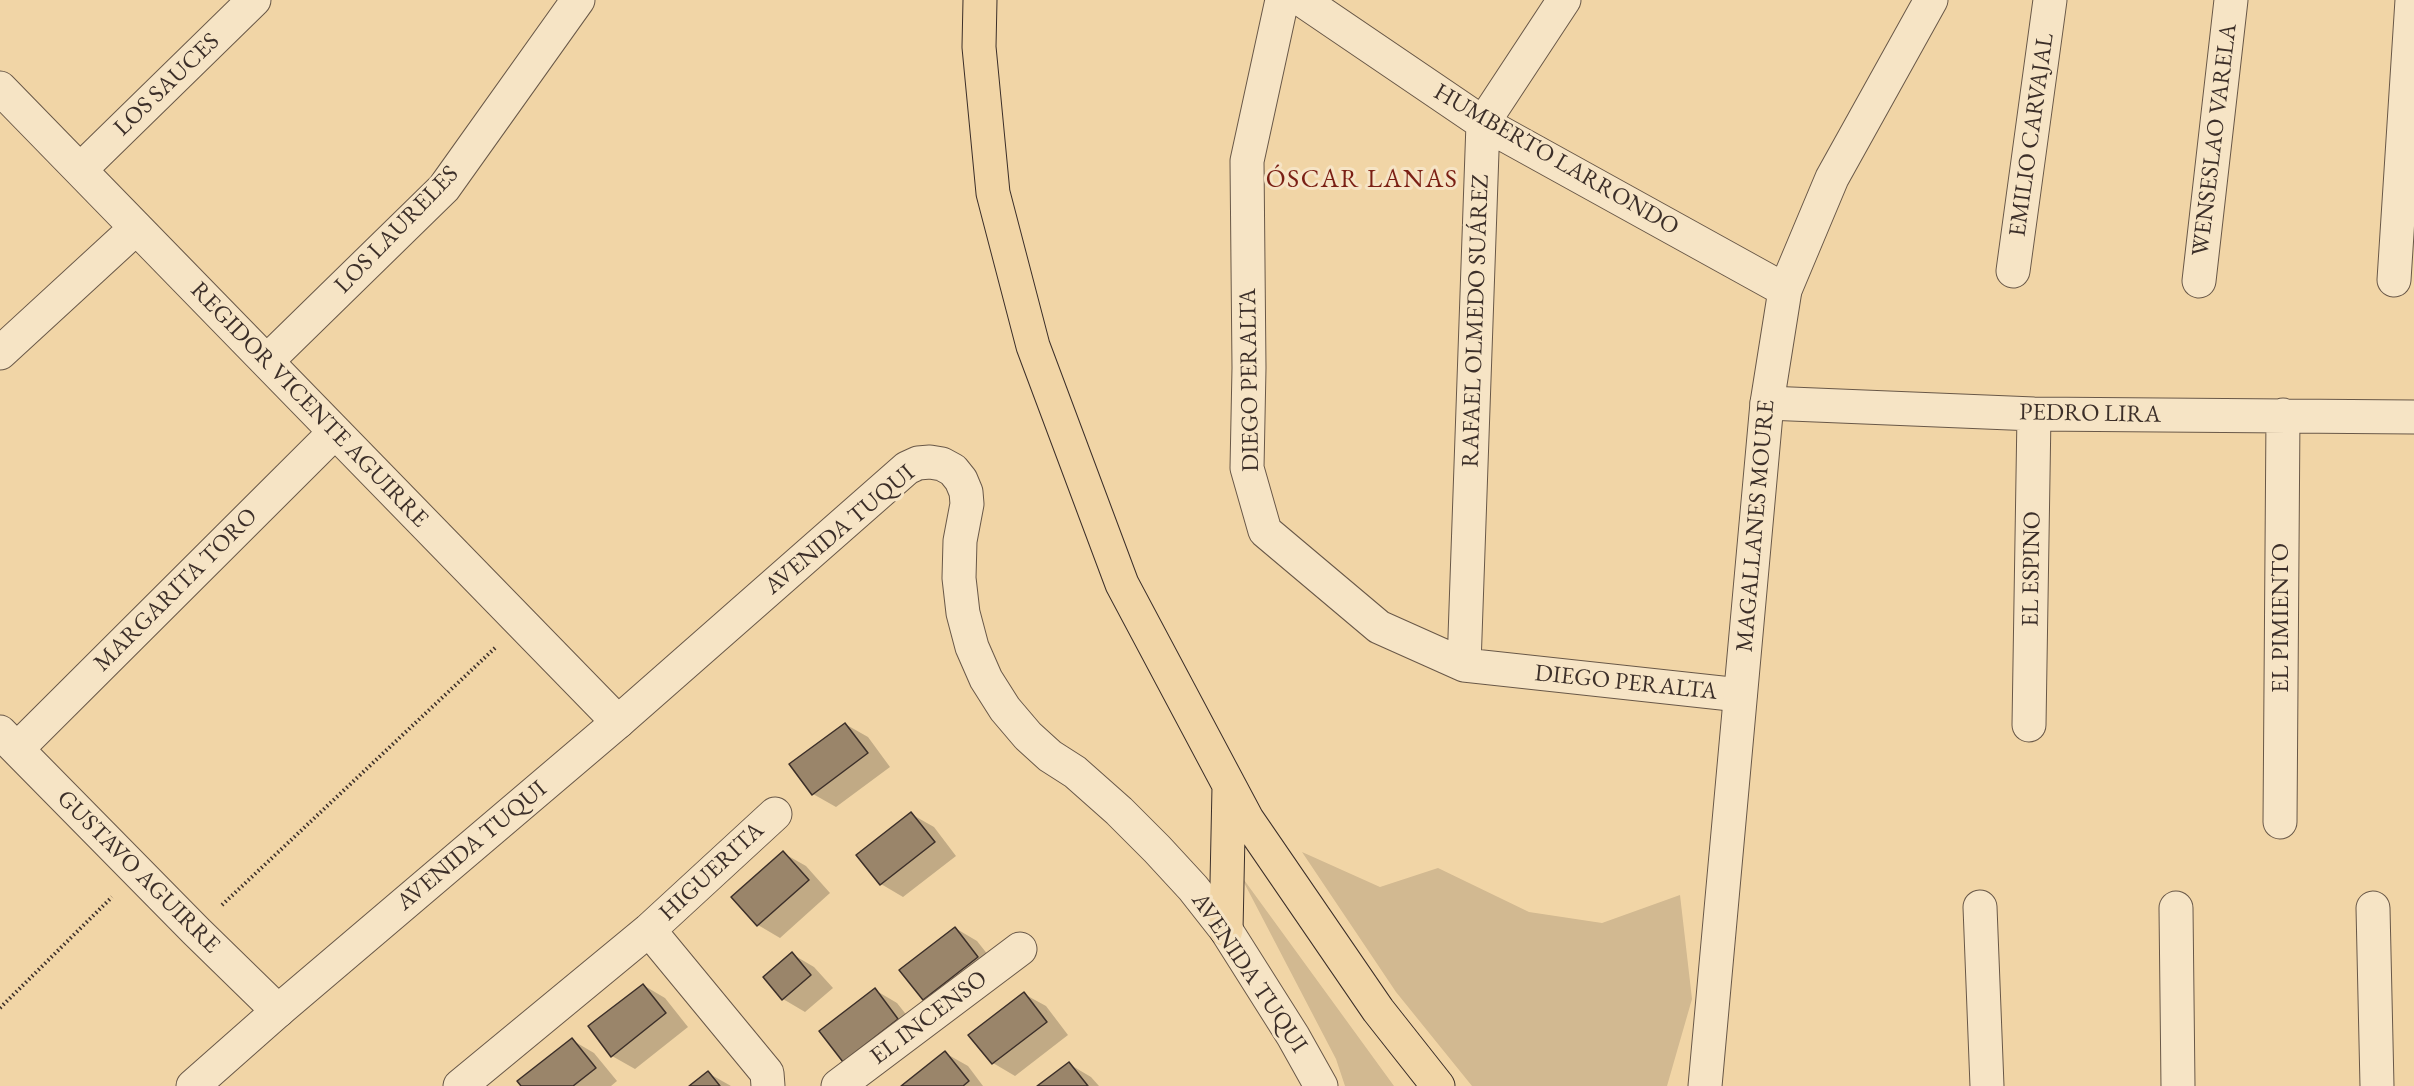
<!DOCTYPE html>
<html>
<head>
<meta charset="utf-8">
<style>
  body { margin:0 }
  canvas { display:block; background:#f1d5a6 }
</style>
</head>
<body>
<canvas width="2414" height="1086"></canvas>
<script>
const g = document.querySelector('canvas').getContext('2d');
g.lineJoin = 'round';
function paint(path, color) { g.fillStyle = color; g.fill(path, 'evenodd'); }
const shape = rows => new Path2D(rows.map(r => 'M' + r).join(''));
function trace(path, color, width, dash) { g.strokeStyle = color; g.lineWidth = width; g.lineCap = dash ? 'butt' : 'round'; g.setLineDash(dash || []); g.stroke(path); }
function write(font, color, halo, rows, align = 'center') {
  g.font = font + ' "EB Garamond",serif'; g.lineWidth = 6; g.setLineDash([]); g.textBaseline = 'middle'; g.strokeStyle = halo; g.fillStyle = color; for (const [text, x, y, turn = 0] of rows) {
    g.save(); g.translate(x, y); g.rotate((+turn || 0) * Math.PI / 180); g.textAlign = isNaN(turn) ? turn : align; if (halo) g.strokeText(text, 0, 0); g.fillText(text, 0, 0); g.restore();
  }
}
paint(shape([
  [1302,852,1380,887,1438,868,1529,912,1602,923,1680,895,1692,999,1667,1086,1472,1086,1396,992],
  [1239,873,1394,1086,1345,1086,1336,1059]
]), '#d2b991');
paint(shape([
  [845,724,868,737,890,767,836,807,813,794,792,765],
  [911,814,934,827,956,856,903,897,881,884],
  [783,853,806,866,830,893,780,938,758,925],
  [955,928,977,941,1000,970,947,1012,924,999],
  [792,954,814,967,833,988,805,1012,783,999],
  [643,985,665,998,688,1027,635,1069,612,1056],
  [875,990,897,1003,920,1032,844,1061],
  [1024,994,1046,1006,1068,1035,1015,1076,993,1063,970,1035],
  [572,1040,594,1053,617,1081,611,1086,523,1086],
  [945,1053,968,1066,983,1086,903,1086],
  [1069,1064,1091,1077,1099,1086,1040,1086],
  [708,1073,731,1086,692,1086]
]), '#0003');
const building = shape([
  [845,723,868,753,812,795,789,764,845,723],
  [911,812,935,842,880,885,856,855,911,812],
  [783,851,809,880,757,926,731,897,783,851],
  [955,927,978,957,923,1000,899,970,955,927],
  [792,952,811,975,782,1000,763,977,792,952],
  [643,984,666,1013,611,1057,588,1026,643,984],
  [875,988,898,1019,843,1062,819,1031,875,988],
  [1024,992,1047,1022,992,1064,968,1035,1024,992],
  [572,1038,596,1068,573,1086,521,1086,517,1081,572,1038],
  [945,1051,969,1081,963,1086,901,1086,945,1051],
  [1069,1062,1088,1086,1037,1086,1069,1062],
  [708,1071,720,1086,689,1086,708,1071]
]);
paint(building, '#9a856a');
trace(building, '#3c2f29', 1.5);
const minor = shape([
  [1282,0,1247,161,1249,368,1247,468,1265,531,1379,627,1464,665,1740,695],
  [1302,0,1483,123,1785,290],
  [0,88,618,722],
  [80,170,254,0],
  [2013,271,2050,0],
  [2394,280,2412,0],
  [2199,281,2231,0],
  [0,353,136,228],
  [267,361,444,188,578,0],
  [1767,403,2034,414,2414,417],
  [1464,665,1483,123,1564,0],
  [2029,725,2034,414],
  [0,732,196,931,278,1011],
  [17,749,335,432],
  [2280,822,2283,415],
  [1980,907,1987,1086],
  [2176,908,2178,1086],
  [2373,908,2377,1086],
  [649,930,767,1073,768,1086],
  [460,1086,649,930,775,814],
  [838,1086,1020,949]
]);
const tertiary = shape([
  [193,1086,278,1011,618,722,907,468,918,463,930,462,942,464,953,470,961,480,966,492,967,504,960,541,959,578,963,613,972,647,986,679,1005,709,1028,736,1050,756,1075,772,1119,811,1157,849,1193,888,1226,930,1293,1036,1321,1086],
  [1705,1086,1767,403,1785,290,1832,178,1931,0]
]);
const primary = shape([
  [980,0,979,47,993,193,1033,346,1122,584,1247,819,1378,1010,1438,1086],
  [1226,930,1229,787]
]);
trace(minor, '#695848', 35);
trace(tertiary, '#695848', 35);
trace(primary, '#3c2f29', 35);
trace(shape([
  [222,905,496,647],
  [0,1008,112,897]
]), '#3c2f29', 4, [1.5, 3]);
trace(minor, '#f6e4c5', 33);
trace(tertiary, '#f6e4c5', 33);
trace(primary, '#f1d5a6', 33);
write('24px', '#3c2f29', '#f6e4c5', [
  ["LOS SAUCES",167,85,-44],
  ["EMILIO CARVAJAL",2032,135,-82],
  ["WENSESLAO VARELA",2215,140,-83],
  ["HUMBERTO LARRONDO",1556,160,30],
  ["LOS LAURELES",397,230,-46],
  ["RAFAEL OLMEDO SUÁREZ",1476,321,-88],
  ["DIEGO PERALTA",1250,380,-91],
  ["REGIDOR VICENTE AGUIRRE",309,405,46],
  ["PEDRO LIRA",2090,414,1],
  ["MAGALLANES MOURE",1756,526,-85],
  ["AVENIDA TUQUI",840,530,-40],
  ["EL ESPINO",2032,569,-89],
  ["MARGARITA TORO",176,590,-45],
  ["EL PIMIENTO",2281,618,-90],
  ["DIEGO PERALTA",1626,683,6],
  ["AVENIDA TUQUI",472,846,-40],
  ["GUSTAVO AGUIRRE",138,872,45],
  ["HIGUERITA",712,872,-43],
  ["AVENIDA TUQUI",1249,973,56],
  ["EL INCENSO",929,1018,-37]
]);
g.letterSpacing = '1.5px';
write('26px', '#7a1f14', '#f6e4c5', [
  ["ÓSCAR LANAS",1362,180]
]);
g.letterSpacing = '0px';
</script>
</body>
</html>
